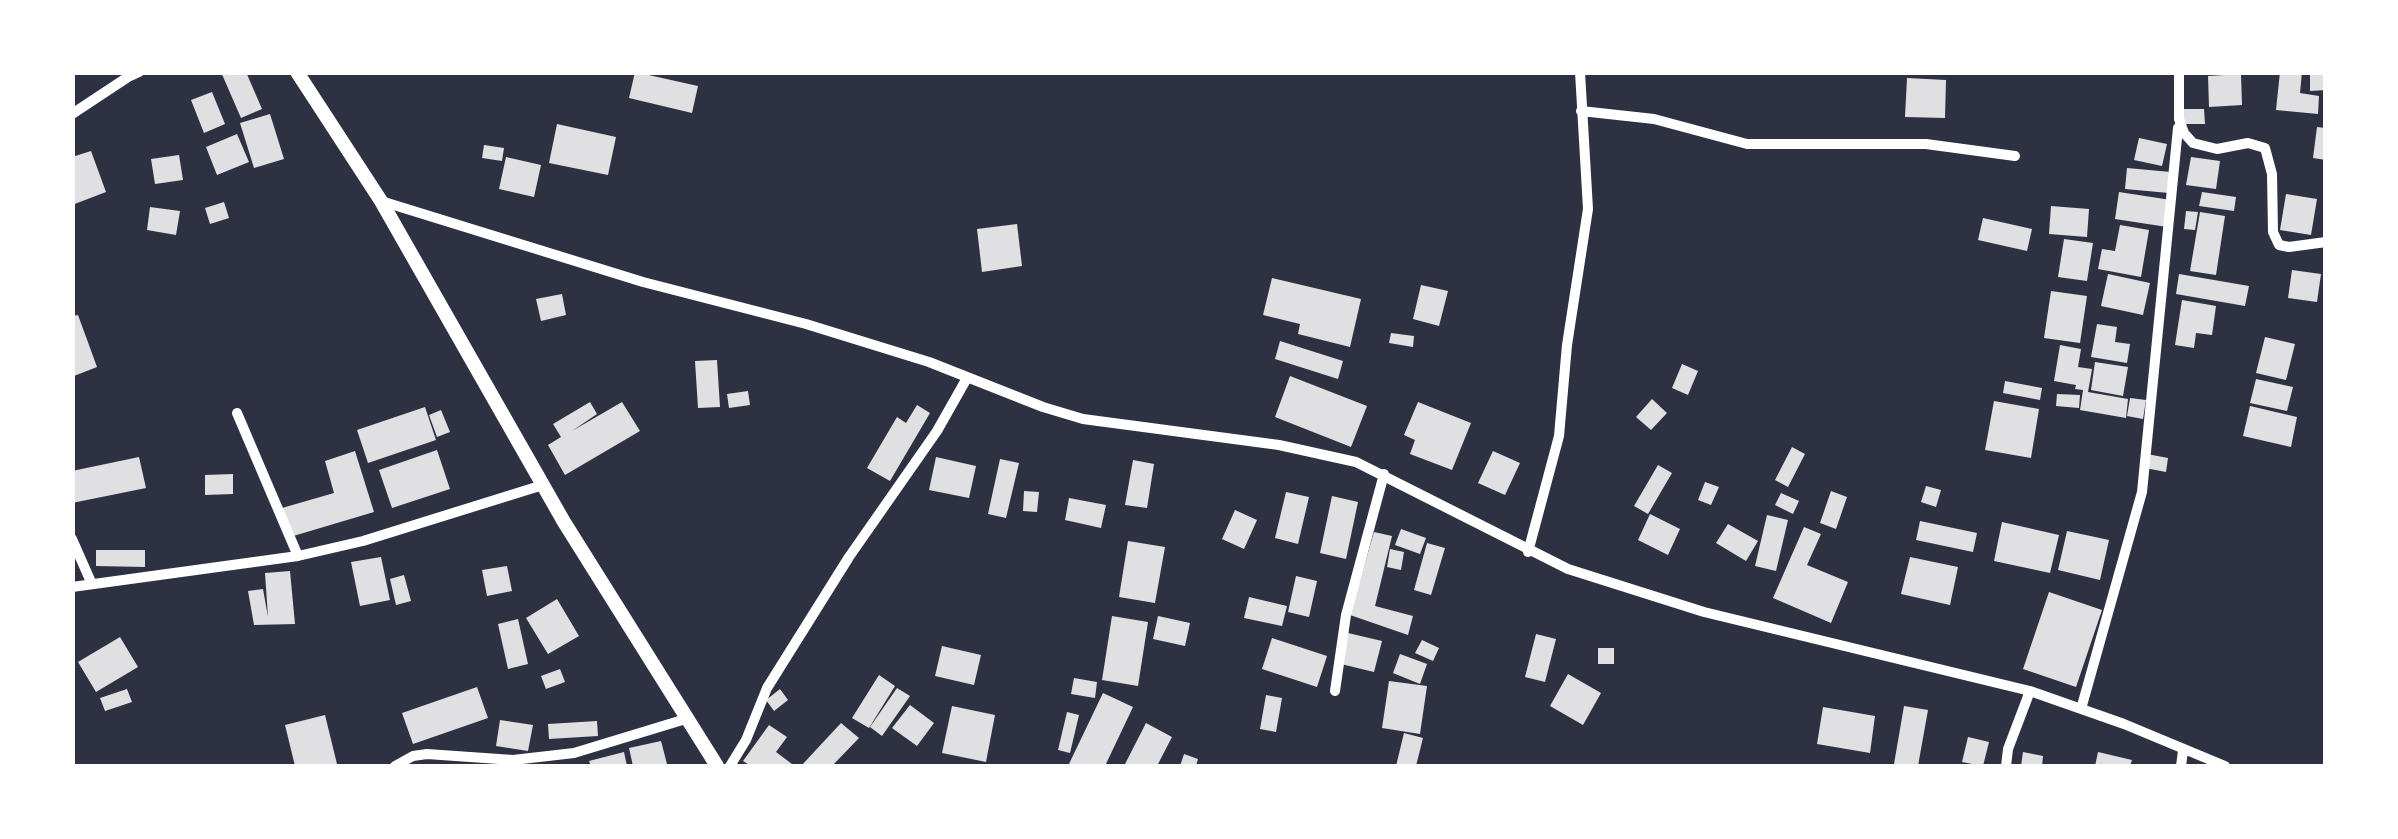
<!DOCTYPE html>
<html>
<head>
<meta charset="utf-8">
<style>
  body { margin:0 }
  #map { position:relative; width:2398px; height:839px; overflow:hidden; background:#2d3142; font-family:Jost,sans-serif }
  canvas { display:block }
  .frame { position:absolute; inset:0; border:75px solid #fff; pointer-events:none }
</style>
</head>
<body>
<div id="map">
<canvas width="2398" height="839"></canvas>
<div class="frame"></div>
</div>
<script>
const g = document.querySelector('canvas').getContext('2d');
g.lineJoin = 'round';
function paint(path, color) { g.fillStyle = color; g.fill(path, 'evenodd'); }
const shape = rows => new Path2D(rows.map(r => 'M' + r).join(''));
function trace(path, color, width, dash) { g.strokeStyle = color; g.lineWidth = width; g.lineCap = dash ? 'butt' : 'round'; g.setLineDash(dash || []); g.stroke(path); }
paint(shape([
  [221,72,246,72,262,109,241,118],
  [635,72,698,86,692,113,629,98],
  [2280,72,2302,72,2300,93,2319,96,2318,114,2276,110],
  [2310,72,2326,72,2326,90,2310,91],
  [2241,74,2242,105,2209,107,2208,76],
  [1907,78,1946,80,1945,118,1905,117],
  [212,92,225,124,204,133,191,100],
  [2180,109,2204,109,2205,124,2181,124],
  [270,114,284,159,254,168,240,123],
  [557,124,616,137,608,175,549,163],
  [2317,127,2326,128,2326,160,2313,158],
  [237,134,249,162,217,175,206,147],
  [2139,138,2167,144,2162,166,2134,160],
  [484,145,504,148,502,161,482,158],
  [91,151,106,192,72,205,72,157],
  [179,155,183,180,155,184,151,159],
  [506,157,541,165,534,197,499,189],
  [2191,157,2220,161,2216,189,2186,185],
  [2127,168,2171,172,2169,193,2125,189],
  [2119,192,2171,200,2167,227,2115,219],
  [2202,192,2236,197,2234,211,2199,206],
  [2286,194,2317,199,2311,235,2280,230],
  [224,202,229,218,210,224,205,208],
  [2051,206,2089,209,2087,237,2049,234],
  [150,207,180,211,176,235,147,230],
  [2186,211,2198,212,2195,230,2184,229],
  [2200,212,2225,216,2216,275,2190,271],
  [1983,218,2032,229,2027,251,1978,240],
  [1017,224,1022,266,982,272,977,229],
  [2120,225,2149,230,2141,277,2098,269,2102,249,2115,251],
  [2064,239,2093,243,2087,281,2058,277],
  [2292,270,2321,274,2317,302,2288,298],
  [2108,274,2150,283,2143,315,2101,306],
  [2179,274,2249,286,2245,306,2176,294],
  [1272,278,1361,299,1350,347,1298,334,1300,324,1263,315],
  [1421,285,1448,291,1439,326,1413,319],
  [2051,291,2087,296,2080,343,2044,338],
  [562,294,566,315,541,321,536,299],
  [2182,300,2216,306,2212,335,2196,333,2194,348,2175,345],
  [78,315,97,367,74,376,72,316],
  [2097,324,2117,327,2115,342,2130,344,2127,363,2091,357],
  [1391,333,1414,336,1413,347,1389,343],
  [2265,337,2295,344,2286,380,2256,373],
  [1280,341,1343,361,1338,379,1275,359],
  [2060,345,2081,349,2078,367,2092,369,2088,392,2128,399,2126,418,2080,410,2083,390,2075,389,2076,385,2054,381],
  [717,360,720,407,698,408,695,361],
  [2095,362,2128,367,2123,396,2091,390],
  [1682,364,1698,371,1688,395,1672,388],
  [1290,376,1367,406,1351,447,1275,417],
  [2256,379,2293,387,2287,411,2250,403],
  [2005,381,2042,388,2040,400,2003,393],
  [748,391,750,405,729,408,727,394],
  [2057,394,2080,395,2079,408,2056,406],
  [2130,398,2146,400,2143,419,2127,416],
  [1652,399,1667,413,1651,430,1636,417],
  [1994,401,2039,409,2031,458,1985,450],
  [590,402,597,414,572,431,622,402,640,431,565,475,548,445,561,437,553,424],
  [1418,402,1471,423,1452,470,1410,454,1415,440,1404,435],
  [917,405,930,413,890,481,867,468,897,417,906,423],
  [2250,406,2297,417,2291,447,2243,436],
  [425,407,436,440,368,463,357,430],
  [441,410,450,432,437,437,429,415],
  [1792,447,1805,454,1788,487,1775,480],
  [437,450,450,489,392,508,379,470],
  [355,451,374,512,290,537,282,508,334,493,325,461],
  [1493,451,1520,463,1505,495,1478,483],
  [2147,454,2168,458,2166,472,2145,468],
  [139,457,146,488,72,503,72,471],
  [936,457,976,466,969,498,929,490],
  [1000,459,1019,463,1006,518,988,514],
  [1133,460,1154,464,1147,508,1125,505],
  [1658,465,1672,473,1648,514,1634,506],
  [233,474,233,494,205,495,205,475],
  [1705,482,1719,487,1711,505,1698,500],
  [1926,486,1941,490,1936,507,1921,502],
  [1024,491,1039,492,1037,512,1023,511],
  [1831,491,1847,497,1836,529,1820,523],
  [1286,492,1309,497,1298,544,1275,538],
  [1781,493,1799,501,1793,514,1775,505],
  [1332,496,1358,502,1346,559,1320,553],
  [1069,498,1106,505,1101,528,1065,520],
  [1235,510,1257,520,1244,549,1222,539],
  [1650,514,1680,529,1668,555,1638,540],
  [1767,515,1788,520,1776,571,1755,566],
  [1920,521,1977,533,1973,552,1916,540],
  [2002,522,2059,535,2050,573,1994,561],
  [1728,524,1758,541,1746,561,1716,543],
  [1804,527,1821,534,1807,565,1848,582,1831,623,1773,598],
  [1401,529,1426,538,1420,554,1395,545],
  [2067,531,2109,540,2100,580,2058,570],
  [1374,532,1392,536,1375,606,1413,616,1408,635,1350,615],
  [1128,541,1165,547,1155,603,1119,597],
  [1427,543,1445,548,1431,595,1414,590],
  [1390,549,1404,552,1401,570,1387,567],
  [96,550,145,550,145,567,96,566],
  [381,557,390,600,360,606,351,562],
  [1910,557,1958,567,1950,605,1901,594],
  [507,566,512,591,487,596,482,570],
  [290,571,295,624,254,625,248,591,263,589,268,617,265,573],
  [404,575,411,601,396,605,390,579],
  [1296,576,1317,581,1309,617,1288,612],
  [2049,592,2102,610,2076,687,2023,669],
  [1249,597,1287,606,1282,626,1244,618],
  [557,599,579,636,548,654,526,618],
  [1112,616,1148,622,1138,686,1102,680],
  [1158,616,1190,623,1185,646,1153,639],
  [518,619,528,664,508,669,498,624],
  [1348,633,1382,641,1374,672,1341,664],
  [1536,634,1556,639,1545,682,1525,677],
  [120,637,138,667,96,692,78,662],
  [1272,638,1327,656,1317,687,1262,669],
  [1422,640,1439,648,1433,661,1415,653],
  [942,646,981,655,974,685,935,676],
  [1598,648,1614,648,1614,664,1598,664],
  [1400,654,1427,664,1420,684,1393,673],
  [560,669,565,682,546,689,541,676],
  [1568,674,1601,693,1583,725,1550,706],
  [879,675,895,686,869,728,852,718],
  [1074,678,1097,682,1095,698,1071,694],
  [1389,681,1427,686,1420,734,1382,728],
  [477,687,488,718,413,744,402,713],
  [897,688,910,696,882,736,870,727],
  [127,689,132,702,105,711,100,698],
  [780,689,788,700,774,711,766,700],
  [1103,693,1133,707,1105,766,1068,766],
  [1266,695,1282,698,1276,732,1260,729],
  [910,705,934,723,917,746,892,728],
  [952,706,995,715,986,762,942,753],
  [1904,706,1928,710,1918,766,1894,764],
  [1823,707,1875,716,1870,753,1817,744],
  [1067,712,1079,715,1070,753,1058,750],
  [325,715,337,764,295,766,285,725],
  [500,720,533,725,528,751,496,746],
  [597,721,598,736,549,739,548,724],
  [841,723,859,738,832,766,801,766],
  [1146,723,1172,737,1157,766,1124,766],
  [769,725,787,737,776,752,792,764,790,766,751,766,743,761],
  [1404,733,1423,738,1416,766,1396,766],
  [1968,737,1989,742,1983,766,1962,762],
  [661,741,667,764,633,766,629,748],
  [624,752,627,766,591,766,589,761],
  [2023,752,2043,756,2042,766,2021,766],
  [2098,752,2132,760,2130,766,2095,766],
  [1184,754,1198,759,1196,766,1180,766]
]), '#e0e0e3');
trace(shape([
  [2179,72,2179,119,2184,133,2193,143,2217,149,2248,143,2265,148,2272,174,2273,232,2279,245,2289,247,2326,242],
  [1581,111,1654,119,1747,144,1926,144,2015,156],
  [72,114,128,77,139,72],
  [381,201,643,282,806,324,929,362,1043,407,1083,419,1279,445,1356,462,1568,569,1704,612,2030,691,2124,724,2225,766],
  [237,413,298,556],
  [72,539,91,582],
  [1528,552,1559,436,1567,345,1588,209,1580,72],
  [72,587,298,556,363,541,543,485],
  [1335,691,1346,615,1384,474],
  [2081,709,2142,492,2178,128,2181,128],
  [395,766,413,756,427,754,513,760,574,753,689,718],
  [730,766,746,740,767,688,849,557,937,431,967,378],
  [2006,766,2008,749,2030,691],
  [2181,766,2183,751]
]), '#fff', 10);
trace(shape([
  [297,72,381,201,564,522,717,766]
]), '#fff', 14);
</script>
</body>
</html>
